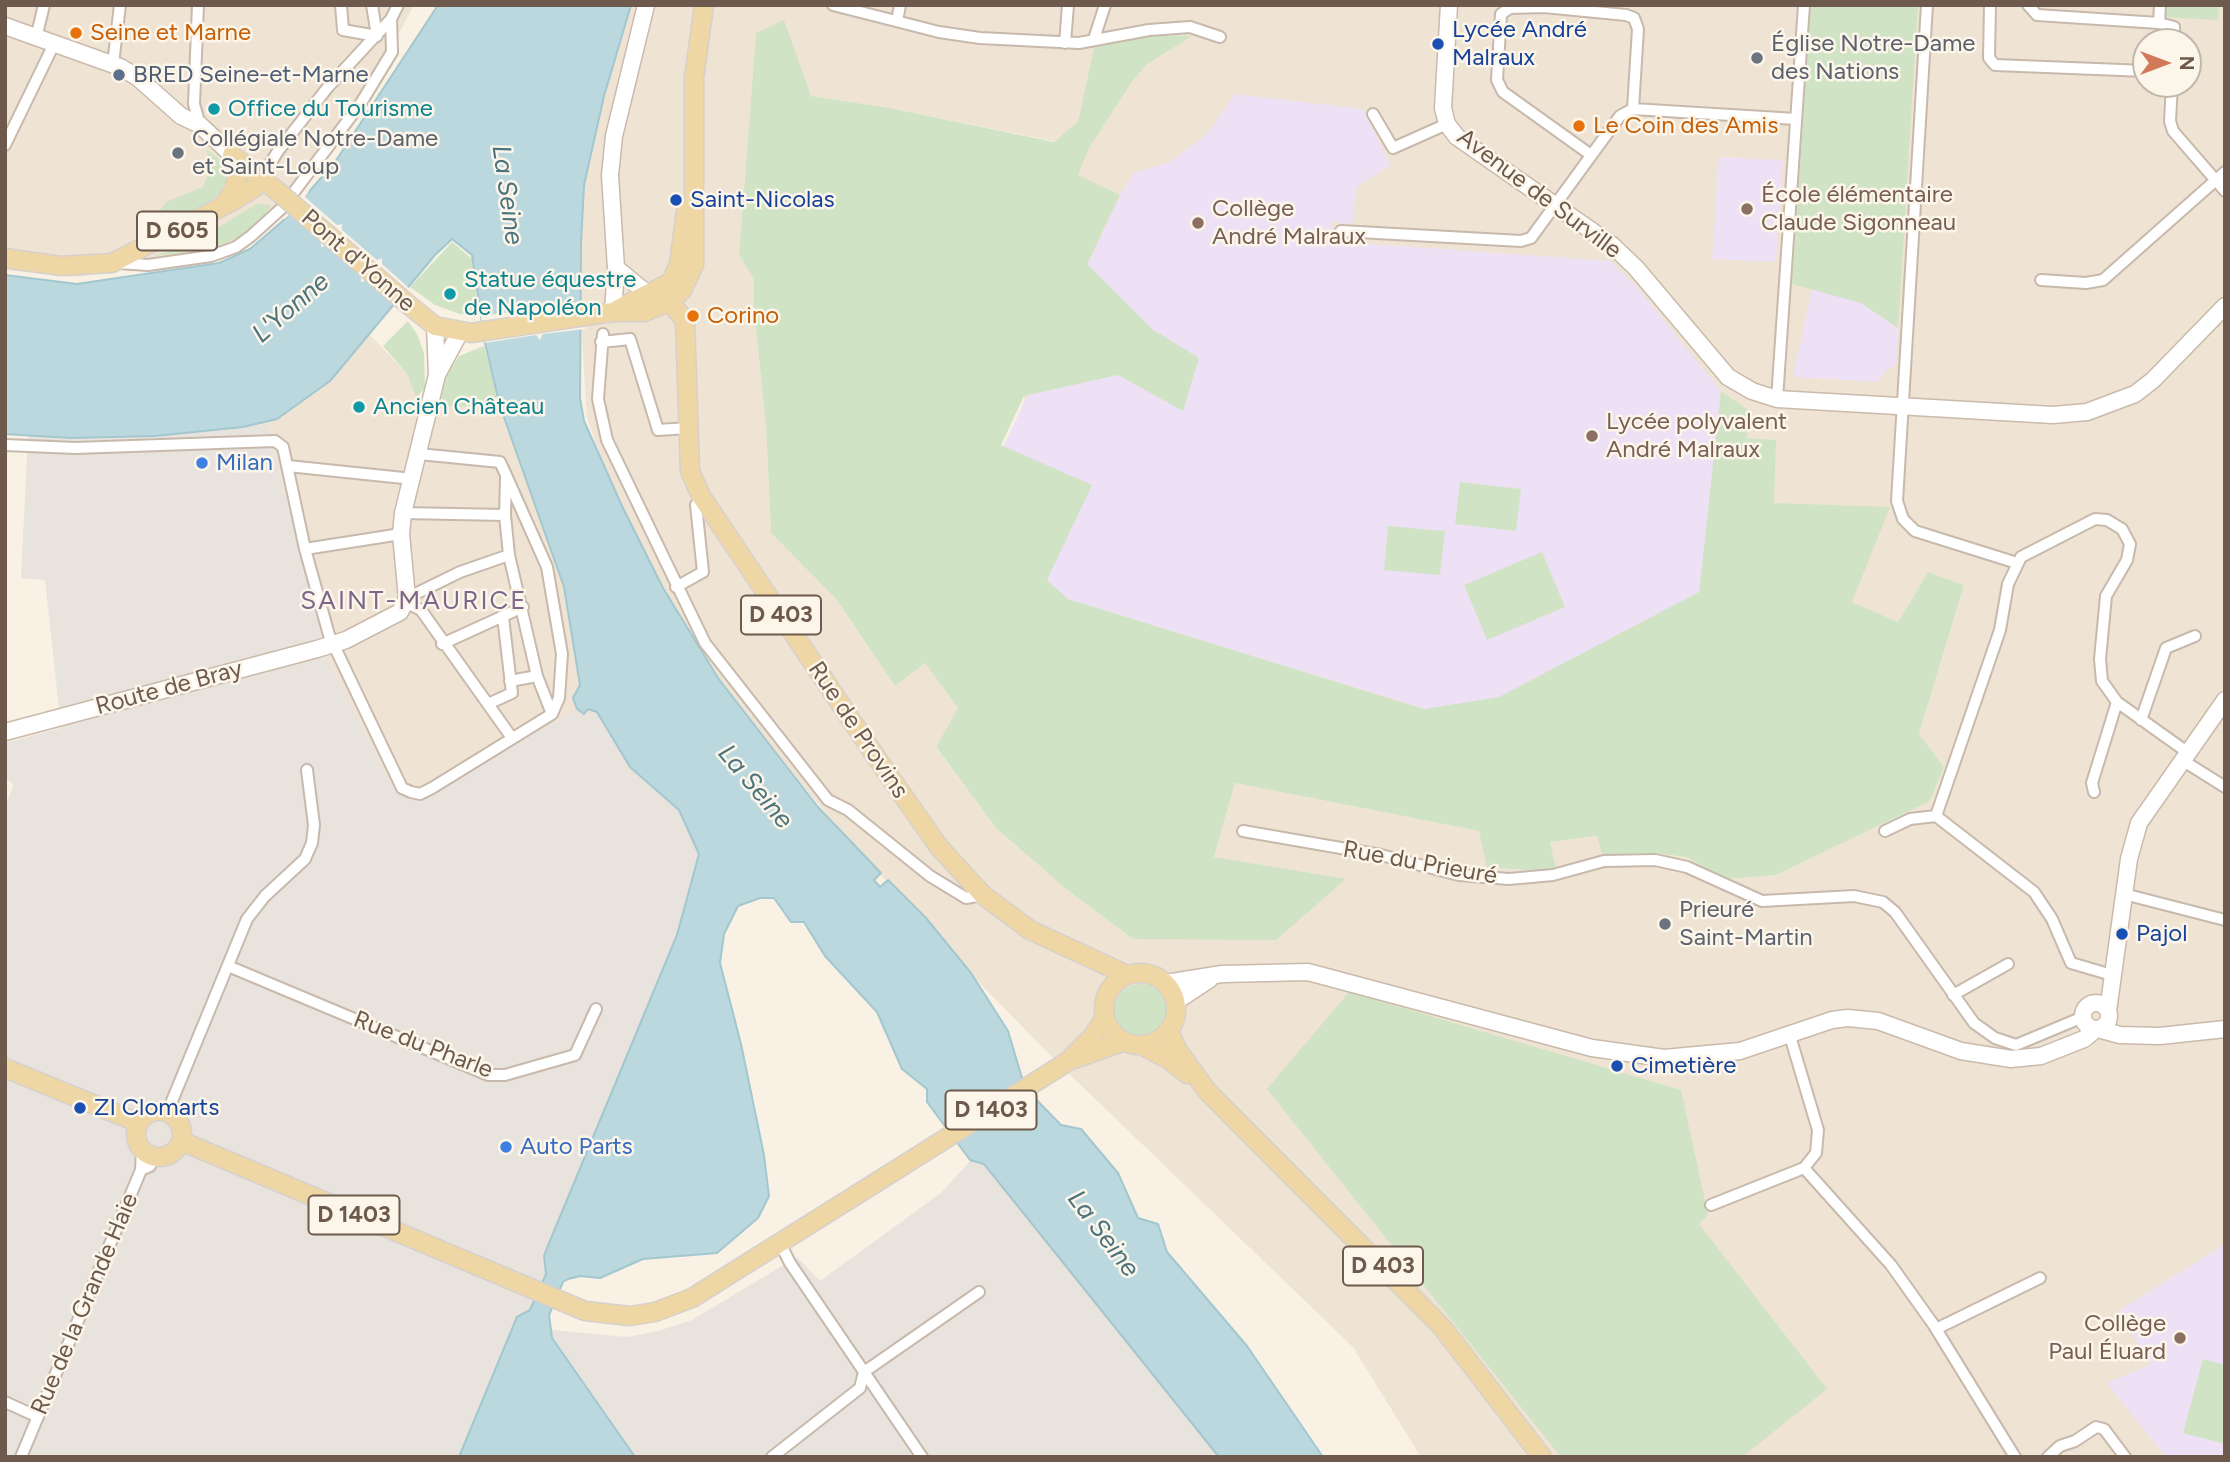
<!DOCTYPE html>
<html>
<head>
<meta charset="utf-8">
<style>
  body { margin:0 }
  #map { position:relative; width:2230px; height:1462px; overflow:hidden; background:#f8f1e4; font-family:Figtree,sans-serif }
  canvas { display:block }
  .frame { position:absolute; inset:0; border:7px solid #6d5a4d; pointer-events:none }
  .north { position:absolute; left:2132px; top:28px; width:70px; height:70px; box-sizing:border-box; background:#fcf5e9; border:2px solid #c3b7ab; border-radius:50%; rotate:90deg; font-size:19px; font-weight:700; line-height:28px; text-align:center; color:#6d5a4d }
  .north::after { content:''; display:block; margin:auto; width:24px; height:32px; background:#d27959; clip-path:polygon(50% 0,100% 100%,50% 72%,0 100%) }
</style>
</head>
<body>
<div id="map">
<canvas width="2230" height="1462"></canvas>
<div class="frame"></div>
<div class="north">N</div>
</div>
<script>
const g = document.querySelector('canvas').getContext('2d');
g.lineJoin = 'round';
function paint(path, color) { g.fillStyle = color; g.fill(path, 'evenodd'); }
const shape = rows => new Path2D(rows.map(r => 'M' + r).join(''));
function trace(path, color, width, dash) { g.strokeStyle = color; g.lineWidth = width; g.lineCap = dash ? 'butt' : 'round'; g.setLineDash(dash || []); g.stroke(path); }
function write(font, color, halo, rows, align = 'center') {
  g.font = font + ' Figtree,sans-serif'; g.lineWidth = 5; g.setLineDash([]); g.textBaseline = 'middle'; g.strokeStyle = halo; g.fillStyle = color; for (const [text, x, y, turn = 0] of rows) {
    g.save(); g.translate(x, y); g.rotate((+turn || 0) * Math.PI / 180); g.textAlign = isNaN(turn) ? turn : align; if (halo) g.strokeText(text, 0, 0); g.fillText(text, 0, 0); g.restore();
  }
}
paint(shape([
  [5,5,414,5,371,85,275,220,220,255,76,277,5,270],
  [628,5,2225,5,2225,1457,1421,1457,1353,1347,1061,1066,952,955,740,716,625,526,587,418,578,273,581,186],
  [783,21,810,96,890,108,1088,148,1078,175,1024,396,1068,599,1424,709,1503,694,1699,592,1721,391,1747,409,1747,438,1775,440,1773,503,1851,602,1898,622,1928,572,1964,585,1919,734,1944,767,1930,801,1776,875,1729,879,1686,857,1652,853,1604,860,1598,836,1550,842,1557,872,1479,831,1235,783,1214,857,1345,880,1133,939,1066,889,996,828,936,748,958,708,925,663,894,685,836,599,771,533,766,426,754,311,754,278,739,255,756,34],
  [2146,42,2188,42,2188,84,2146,84],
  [369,334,407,374,416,399,439,407,500,406,504,409,521,468,564,587,580,685,573,698,577,709,424,798,413,799,393,788,327,657,267,421,277,419,330,381]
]), '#efe3d3');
paint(shape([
  [267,421,327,657,393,788,413,799,424,798,577,709,584,713,588,709,597,712,630,767,679,810,699,854,677,935,544,1256,546,1274,533,1303,550,1311,549,1323,553,1330,627,1337,658,1331,692,1320,797,1257,820,1281,941,1193,971,1160,983,1164,1219,1457,5,1457,5,806,14,785,5,778,5,743,61,728,45,580,21,578,28,435,155,436]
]), '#e9e3de');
paint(shape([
  [1235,94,1363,109,1391,165,1356,187,1352,224,1332,222,1331,241,1610,261,1636,286,1721,391,1699,592,1477,725,1068,599,1047,581,981,495,1120,195,1134,173,1170,162,1207,134],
  [1719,157,1783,160,1776,262,1712,259],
  [1812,288,1861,303,1898,328,1896,365,1885,371,1878,382,1793,377],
  [2225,1244,2225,1457,2166,1457,2107,1383,2151,1364,2118,1311]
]), '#eee1f5');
paint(shape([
  [1811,5,1918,5,1898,328,1861,303,1792,284],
  [2166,5,2219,5,2218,20,2165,17],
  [784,20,811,96,890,108,1054,142,1078,122,1094,48,1139,35,1192,36,1147,64,1133,80,1089,148,1078,175,1120,195,1087,264,1152,329,1199,358,1183,411,1118,375,1024,396,1001,445,1092,485,1047,580,1068,599,1424,709,1499,697,1699,592,1721,391,1747,409,1747,438,1776,440,1774,503,1890,507,1852,602,1898,622,1928,572,1964,585,1919,734,1944,767,1930,801,1776,875,1728,879,1686,857,1652,853,1604,861,1597,836,1550,842,1557,872,1487,867,1479,831,1235,783,1214,857,1346,879,1276,940,1133,939,1066,889,996,828,936,747,958,708,925,663,895,686,836,599,771,533,766,426,754,311,754,279,739,255,756,33],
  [206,149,224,163,228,187,210,202,158,228,148,228,166,202,203,187,211,167],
  [257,204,270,205,265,216,239,237,209,250,154,256,195,241],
  [452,242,472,259,479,314,460,314,435,305,410,287],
  [408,321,418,336,424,353,425,388,416,398,407,374,383,346],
  [484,346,500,406,439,407,446,377,459,356],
  [1460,482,1521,489,1516,531,1455,524],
  [1388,526,1445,531,1440,575,1384,570],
  [1542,552,1565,607,1487,640,1464,585],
  '1114 1011a27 27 0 1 1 54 0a27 27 0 1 1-54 0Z',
  [1349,992,1681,1090,1708,1215,1699,1224,1827,1389,1742,1457,1561,1457,1267,1089],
  [2203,1359,2225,1365,2225,1444,2183,1433]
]), '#d0e4c5');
const water = shape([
  [438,5,631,5,604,96,584,185,581,242,580,398,584,421,622,506,663,588,718,678,817,806,881,873,874,880,880,887,888,880,926,918,971,973,1008,1031,1025,1088,1061,1125,1081,1129,1118,1173,1138,1218,1158,1224,1167,1252,1247,1346,1323,1457,1219,1457,984,1164,970,1160,927,1102,927,1089,902,1069,877,1012,825,956,804,922,791,922,774,898,760,898,738,906,724,934,720,963,741,1044,764,1155,769,1196,758,1218,717,1253,643,1259,600,1278,580,1276,568,1279,563,1282,549,1315,552,1338,635,1457,459,1457,517,1317,530,1310,546,1274,544,1256,547,1248,677,935,699,854,679,810,630,767,597,712,588,709,584,714,577,709,573,698,580,685,564,587,500,406,485,343,472,255,452,239,435,255,330,381,277,419,243,427,155,436,71,438,5,434,5,275,77,284,219,263,250,249,285,219,335,162,438,5]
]);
paint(water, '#bbd8df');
trace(water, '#a3c7cf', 2);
paint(shape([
  [307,189,309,191,305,197,337,225,342,224,342,230,377,260,382,258,382,264,411,290,396,307,366,281,361,282,361,276,327,246,321,247,321,242,290,214,285,219,282,217],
  [585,301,586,329,543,334,540,340,536,335,485,343,481,316,532,309,535,304,539,308]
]), '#f8f1e4');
const street = shape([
  [198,5,194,104,200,125],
  [341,5,343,30,377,36,372,5],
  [833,5,939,32,980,38,1079,43,1149,30,1190,27,1220,37],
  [1927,5,1897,501,1903,519,1915,531,2017,563],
  [1990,5,1989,58,1995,65,2146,71],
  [2028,5,2037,15,2159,23,2160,5],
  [897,21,900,5],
  [2159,23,2174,27,2175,42],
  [36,38,44,5],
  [1094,39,1105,5],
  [1065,43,1068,5],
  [113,64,120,5],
  [2172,84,2170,121,2173,131,2225,191],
  [1373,114,1393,148,1447,124],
  [5,145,54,44],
  [1591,155,1503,92,1497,80,1501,14,1510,8,1544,7,1626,15,1634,18,1638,29,1633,109,1796,119],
  [262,177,278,151,328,87,391,19],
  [1341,231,1521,241,1531,238,1620,116,1633,109],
  [118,263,148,265,211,256,236,247,251,236,282,208,361,103,392,52,391,19,398,5],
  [2041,280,2086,283,2103,280,2225,172],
  [603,334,598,399,607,440,705,643,828,800,848,810,930,876,966,898,983,895],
  [601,342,630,339,658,430,688,428],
  [1777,399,1804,5],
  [5,445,75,448,275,441,283,447,305,549,329,635,402,788,411,792,420,794,432,788,552,714],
  [419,454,500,462,506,475,547,567,562,654,559,698,552,714],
  [288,466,413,479],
  [506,478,505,515,509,555,537,676,552,714],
  [403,513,505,515],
  [305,549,401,534],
  [676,587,703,572,696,505,704,500],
  [407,598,460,572,509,555],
  [407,603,421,610,512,738],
  [442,644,523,607],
  [510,681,537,676],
  [488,704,512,693,503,617],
  [2141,720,2166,648,2195,636],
  [2182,760,2225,787],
  [2094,792,2092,783,2117,702],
  [1243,831,1381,855,1459,875,1509,879,1553,875,1604,861,1655,860,1687,867,1762,901,1854,896,1883,902,1895,912,1974,1023,1995,1038,2016,1045,2083,1017],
  [1885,831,1910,819,1936,816],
  [2124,894,2225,920],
  [228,966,488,1075,505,1075,575,1055,596,1009],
  [2112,975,2071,963,2052,919,2034,892,1936,816,2000,630,2008,584,2021,557,2095,519,2107,520,2122,529,2130,544,2127,560,2106,596,2100,659,2102,681,2117,702,2187,752],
  [1953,995,2008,964],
  [1790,1036,1818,1130,1816,1153,1804,1168,1891,1265,1933,1324,2015,1457],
  [167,1113,247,919,265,896,305,859,312,843,314,825,307,770],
  [141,1170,150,1166,154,1156],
  [1711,1205,1804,1168],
  [780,1243,790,1263,922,1457],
  [1936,1329,2040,1278],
  [5,1402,38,1417],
  [21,1457,141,1170,142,1149],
  [772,1457,860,1388,864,1372,979,1292],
  [2048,1457,2060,1446,2075,1441,2096,1427,2104,1429,2125,1457]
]);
const secondary = shape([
  [1449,5,1443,108,1447,124,1457,137,1612,245,1636,268,1728,377,1752,391,1777,399,2053,415,2087,412,2135,394,2153,380,2225,306],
  [5,26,120,67,137,77,181,116,200,125,232,155],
  [616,268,649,295],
  [613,312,616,268,610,175,614,136,646,5],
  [438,373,460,332],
  [5,732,317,649,346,640,400,612,407,598,401,534,403,513,437,375,435,326],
  [1166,983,1222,974,1308,972,1592,1048,1664,1058,1740,1051,1832,1020,1848,1018,1878,1021,1961,1051,2011,1059,2041,1056,2084,1039,2096,1029],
  [1175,1002,1210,979],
  '2083 1016a13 13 0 1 1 26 0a13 13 0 1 1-26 0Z',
  [2108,1011,2129,859,2139,823,2225,700],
  [2098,1029,2120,1035,2160,1036,2225,1029]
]);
const primary = shape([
  [232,155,282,195],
  [225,204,234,189,237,175,232,155],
  [5,258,61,266,112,263,231,202,254,188,262,177],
  [659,290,685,320,690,471,701,496,876,757,939,847,983,895,1030,930,1127,975],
  [410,306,435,326,471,333,613,312,644,312,670,302,682,290,694,265,694,78,704,5],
  [618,309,671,282,679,264,686,211],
  '1104 1009a36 36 0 1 1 72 0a36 36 0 1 1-72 0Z',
  [1169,1031,1178,1051,1207,1091,1442,1327,1542,1457],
  [1143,1046,1168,1059,1187,1074],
  [1074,1059,1122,1042],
  [5,1068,139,1123],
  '136 1134a23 23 0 1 1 46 0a23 23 0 1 1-46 0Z',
  [181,1141,585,1311,630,1316,655,1312,692,1298,915,1158,1067,1062,1092,1037,1104,1019]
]);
trace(street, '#c7b9ac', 14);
trace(secondary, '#cabaab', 19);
trace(primary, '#d6d1cd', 21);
trace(street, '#fff', 10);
trace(secondary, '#fff', 16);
trace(primary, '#efd6a5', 18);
const primaryBridge = shape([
  [282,195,410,306]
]);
trace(primaryBridge, '#d6d1cd', 21, []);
trace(primaryBridge, '#efd6a5', 18);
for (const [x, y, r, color] of [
  [76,33,7,"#e8710a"],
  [1438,44,7,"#1a4fb4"],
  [1757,58,7,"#6b7280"],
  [119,75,7,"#5c6f8a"],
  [214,109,7,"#0f9aa8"],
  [1579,126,7,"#e8710a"],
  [178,153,7,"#6b7280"],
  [676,200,7,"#1a4fb4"],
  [1747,209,7,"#8d6e63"],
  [1198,223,7,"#8d6e63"],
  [450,294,7,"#0f9aa8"],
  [693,316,7,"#e8710a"],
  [359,407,7,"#0f9aa8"],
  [1592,436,7,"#8d6e63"],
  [202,463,7,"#3f7fe0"],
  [1665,924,7,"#6b7280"],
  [2122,934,7,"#1a4fb4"],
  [1617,1066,7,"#1a4fb4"],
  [80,1108,7,"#1a4fb4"],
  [506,1147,7,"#3f7fe0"],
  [2180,1338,7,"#8d6e63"]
]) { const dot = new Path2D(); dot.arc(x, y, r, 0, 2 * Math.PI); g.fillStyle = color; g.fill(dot); trace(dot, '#fcf5e9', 2.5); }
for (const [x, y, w] of [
  [177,231,80],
  [781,615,80],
  [991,1110,91],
  [354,1215,91],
  [1383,1266,80]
]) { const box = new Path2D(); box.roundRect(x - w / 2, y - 19.5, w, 39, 5); g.fillStyle = '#fcf5e9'; g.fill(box); trace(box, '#6d5a4d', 2); }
write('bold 23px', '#6d5a4d', null, [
  ["D 605",177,231],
  ["D 403",781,615],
  ["D 1403",991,1110],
  ["D 1403",354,1215],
  ["D 403",1383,1266]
]);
write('24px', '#164399', '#fcf5e9', [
  ["Lycée André",1452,30],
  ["Malraux",1452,58],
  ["Saint-Nicolas",690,200],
  ["Pajol",2136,934],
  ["Cimetière",1631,1066],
  ["ZI Clomarts",94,1108]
], 'left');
write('24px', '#c56008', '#fcf5e9', [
  ["Seine et Marne",90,33],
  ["Le Coin des Amis",1593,126],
  ["Corino",707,316]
], 'left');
write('24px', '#5b616d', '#fcf5e9', [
  ["Église Notre-Dame",1771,44],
  ["des Nations",1771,72],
  ["Collégiale Notre-Dame",192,139],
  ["et Saint-Loup",192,167],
  ["Prieuré",1679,910],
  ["Saint-Martin",1679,938]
], 'left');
write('24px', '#4e5e75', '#fcf5e9', [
  ["BRED Seine-et-Marne",133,75]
], 'left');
write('24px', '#0d838f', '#fcf5e9', [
  ["Office du Tourisme",228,109],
  ["Statue équestre",464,280],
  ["de Napoléon",464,308],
  ["Ancien Château",373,407]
], 'left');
write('24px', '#6d5a4d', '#fcf5e9', [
  ["Avenue de Surville",1539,194,37],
  ["Pont d'Yonne",358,261,41],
  ["Route de Bray",169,688,-15],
  ["Rue de Provins",858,730,56],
  ["Rue du Prieuré",1420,863,10],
  ["Rue du Pharle",423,1045,21],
  ["Rue de la Grande Haie",85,1304,-67]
]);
write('24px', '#785e54', '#fcf5e9', [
  ["École élémentaire",1761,195],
  ["Claude Sigonneau",1761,223],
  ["Collège",1212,209],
  ["André Malraux",1212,237],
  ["Lycée polyvalent",1606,422],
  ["André Malraux",1606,450],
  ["Collège",2166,1324,"right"],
  ["Paul Éluard",2166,1352,"right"]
], 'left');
write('24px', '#366cbe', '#fcf5e9', [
  ["Milan",216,463],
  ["Auto Parts",520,1147]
], 'left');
write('italic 26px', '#4b737e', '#fcf5e9', [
  ["La Seine",507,195,82],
  ["L'Yonne",291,308,-41],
  ["La Seine",755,787,50],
  ["La Seine",1103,1234,53]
]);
g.letterSpacing = '2px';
write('26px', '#7e668a', '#fcf5e9', [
  ["SAINT-MAURICE",414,601]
]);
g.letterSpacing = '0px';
</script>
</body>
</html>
